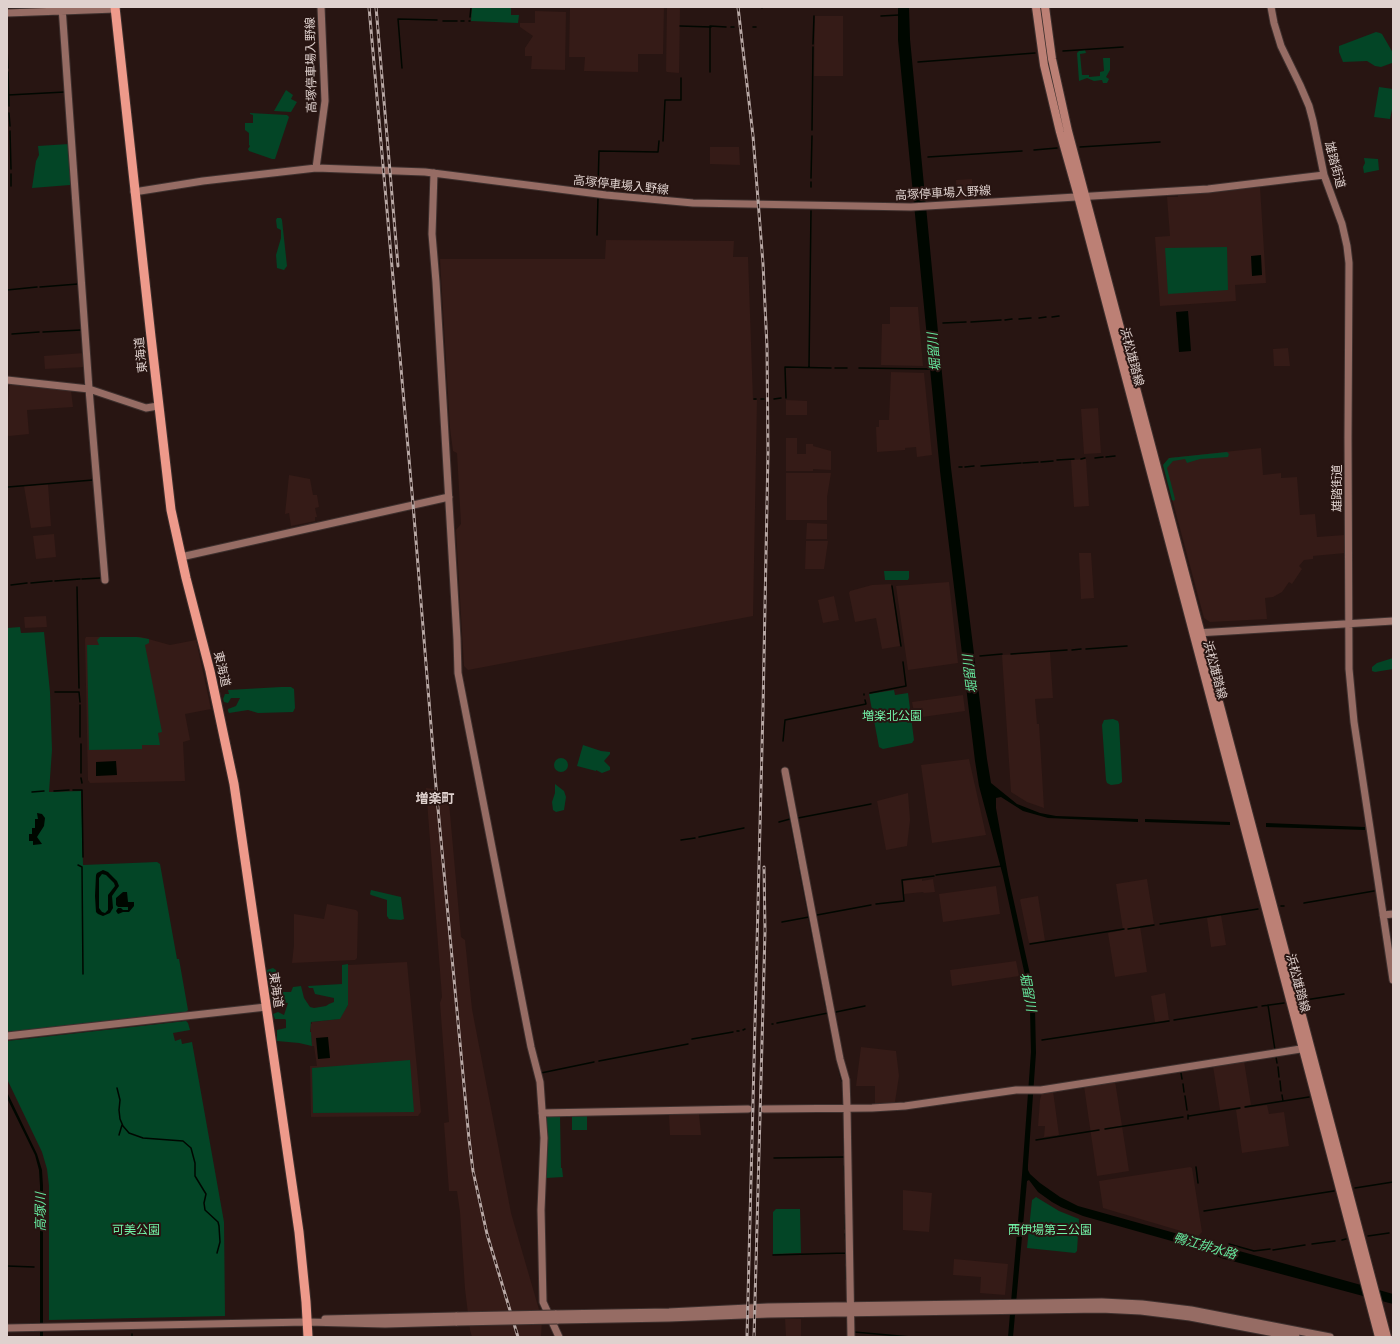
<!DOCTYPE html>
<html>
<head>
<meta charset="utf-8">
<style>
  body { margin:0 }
  #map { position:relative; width:1400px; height:1344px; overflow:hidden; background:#281512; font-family:Ubuntu,sans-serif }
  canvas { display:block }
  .frame { position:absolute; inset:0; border:8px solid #dfd1ce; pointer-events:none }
</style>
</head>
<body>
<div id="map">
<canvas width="1400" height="1344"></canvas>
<div class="frame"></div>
</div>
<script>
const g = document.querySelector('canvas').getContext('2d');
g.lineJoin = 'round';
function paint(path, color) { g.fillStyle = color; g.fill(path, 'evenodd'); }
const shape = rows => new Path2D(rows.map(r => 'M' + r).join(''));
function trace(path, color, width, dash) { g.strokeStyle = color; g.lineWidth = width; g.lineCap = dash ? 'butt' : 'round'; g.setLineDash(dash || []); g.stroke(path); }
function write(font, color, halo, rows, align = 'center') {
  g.font = font + ' Ubuntu,"Noto Sans JP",sans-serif'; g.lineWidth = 4; g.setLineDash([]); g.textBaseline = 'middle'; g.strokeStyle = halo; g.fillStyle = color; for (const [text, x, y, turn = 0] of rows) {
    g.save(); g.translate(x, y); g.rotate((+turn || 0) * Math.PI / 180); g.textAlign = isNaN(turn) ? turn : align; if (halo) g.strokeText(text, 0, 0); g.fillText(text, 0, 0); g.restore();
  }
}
paint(shape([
  [570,7,664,7,663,54,638,54,638,72,584,71,585,57,569,57],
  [667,7,680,7,679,73,667,72,666,71],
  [535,11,566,12,565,70,531,69,532,56,525,56,525,48,533,36,520,27,520,23,535,23],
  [815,16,843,16,843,76,814,76],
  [710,147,739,147,740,165,710,164],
  [972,179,973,200,957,201,956,180],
  [1260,187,1266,283,1235,285,1236,301,1160,306,1155,237,1170,236,1167,197,1178,197,1178,194,1218,192],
  [606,240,734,241,733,257,748,257,753,400,757,400,753,616,468,670,464,666,456,530,461,524,457,453,453,451,450,428,440,259,605,259],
  [890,307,918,307,923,366,881,365,882,324,890,324],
  [1288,348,1290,366,1274,366,1273,349],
  [84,353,85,367,45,369,44,356],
  [891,372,924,373,932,455,917,457,916,447,905,448,905,450,877,452,876,427,879,427,879,420,889,420],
  [11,384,71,390,73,407,27,410,29,434,9,436,7,435,7,417,9,386],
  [786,400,807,401,807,415,786,415],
  [1098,408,1101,453,1084,454,1081,409],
  [786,438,797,438,797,454,806,454,806,444,813,444,813,446,831,451,831,470,813,469,813,471,786,471],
  [1261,448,1263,475,1281,473,1281,478,1297,477,1300,515,1315,514,1317,537,1345,535,1345,553,1313,556,1313,559,1304,560,1299,566,1302,569,1292,584,1289,582,1282,592,1273,597,1265,598,1267,619,1210,622,1204,618,1163,465,1169,458],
  [1086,459,1089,506,1074,507,1071,460],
  [786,473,831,473,827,497,827,520,786,520],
  [289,475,310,479,313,495,317,495,319,507,315,508,317,517,315,517,315,521,291,526,289,513,285,514],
  [48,484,51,526,31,528,24,486],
  [807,523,827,524,827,539,806,539],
  [54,534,56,557,36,559,33,536],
  [806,541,828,541,824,569,805,569],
  [1079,553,1091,553,1094,598,1081,599],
  [949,582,958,663,908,670,896,586],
  [891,584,900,646,882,649,876,618,855,622,849,593,850,591,872,585],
  [834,596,839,620,823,623,818,600],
  [46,616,47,627,25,628,24,617],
  [86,637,141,637,170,645,196,640,211,709,185,714,190,740,183,742,185,781,90,783,88,780,85,639],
  [1050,652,1053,698,1035,699,1037,724,1039,724,1044,808,1027,802,1011,792,1002,655],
  [963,695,965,711,915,718,912,702],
  [969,759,986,835,932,843,921,765],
  [426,788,448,791,461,937,465,940,472,1009,511,1213,542,1320,541,1337,472,1337,470,1330,465,1289,460,1212,457,1191,449,1191,444,1123,449,1122,440,1003,442,997],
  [908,793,910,820,907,846,886,850,877,801],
  [922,879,922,881,933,879,935,892,924,893,923,892,904,894,903,881],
  [1147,879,1154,924,1140,926,1147,972,1115,977,1108,933,1123,930,1116,884],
  [996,886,1000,914,943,922,939,894],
  [1038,896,1045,941,1029,943,1020,900,1021,899],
  [327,904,356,910,358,912,357,958,355,960,292,963,294,945,294,914,324,919],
  [1221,915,1226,945,1211,947,1207,918],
  [1016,961,1019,976,952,986,950,970],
  [407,962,421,1112,418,1116,311,1117,310,1066,317,1066,314,1046,312,1046,310,1024,312,1024,312,1022,339,1019,348,1005,348,965],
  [1165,993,1169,1020,1155,1022,1151,996],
  [861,1047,896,1051,899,1076,895,1102,893,1104,875,1105,875,1086,856,1086],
  [1244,1061,1251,1105,1245,1106,1245,1108,1267,1105,1269,1114,1284,1112,1289,1146,1242,1153,1236,1110,1240,1109,1240,1107,1220,1110,1213,1066],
  [1115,1081,1129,1171,1097,1176,1084,1086],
  [1053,1091,1059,1135,1044,1137,1045,1126,1038,1126,1040,1100,1042,1093],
  [669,1114,699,1114,701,1135,670,1135],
  [1190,1167,1192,1168,1202,1232,1198,1236,1103,1208,1099,1181],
  [903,1190,932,1193,929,1232,903,1230],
  [954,1259,1008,1264,1005,1295,980,1293,981,1277,953,1275],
  [785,1319,801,1319,801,1337,786,1337]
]), '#351b17');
paint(shape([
  [472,7,511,7,511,15,519,15,518,23,471,21],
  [1376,32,1380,33,1382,34,1393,53,1392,63,1381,67,1375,66,1367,61,1343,62,1339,52,1339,46],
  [1085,50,1086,53,1080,54,1082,75,1089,75,1089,77,1100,76,1100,72,1104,71,1103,58,1110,58,1110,70,1106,77,1109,79,1107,83,1103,83,1102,80,1094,81,1087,78,1079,81,1077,53,1079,51],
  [1379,87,1393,89,1393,105,1390,119,1374,117],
  [286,90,293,95,291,99,297,102,291,112,274,111],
  [250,113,287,115,289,117,275,159,272,159,249,151,248,149,250,146,249,145,249,133,245,130,245,123,253,123,253,115,250,114],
  [69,144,72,182,70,185,32,188,36,161,39,155,38,146],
  [1364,158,1378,159,1379,170,1364,173,1363,167,1365,163],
  [277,218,281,218,282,220,287,266,284,270,277,268,276,255,281,238,281,230,277,228,276,220],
  [1227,247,1228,290,1168,294,1165,248],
  [1227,452,1229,454,1228,457,1200,459,1187,463,1185,459,1173,461,1167,468,1175,499,1174,501,1172,500,1163,465,1169,458],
  [884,571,909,571,909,578,908,580,885,580],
  [20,627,21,633,44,632,50,692,52,750,49,792,81,791,83,865,157,862,160,864,177,959,179,959,188,1010,185,1013,7,1033,7,628],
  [100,637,137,637,149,639,149,643,145,645,162,732,158,733,160,745,142,745,142,749,89,750,87,645,99,645,97,640],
  [1393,658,1393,669,1375,672,1372,671,1372,667,1377,663],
  [281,687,291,687,294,689,295,708,293,712,258,713,248,710,229,713,228,711,228,709,236,706,240,698,231,698,228,703,224,702,223,699,225,694,229,694,228,690],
  [894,690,895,695,908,693,914,740,912,743,883,749,879,747,869,694],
  [1113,719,1118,721,1119,724,1122,779,1122,782,1119,784,1111,785,1107,783,1106,780,1102,725,1104,720],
  [583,745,601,751,610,752,610,754,604,761,610,767,610,770,602,773,596,770,596,771,577,766],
  '554 765a7 7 0 1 1 14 0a7 7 0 1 1-14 0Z',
  [555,784,564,791,566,797,564,810,556,812,553,810,552,802,555,793],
  [371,890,401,897,404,919,401,920,389,919,387,916,387,900,371,895,370,894],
  [348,964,348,1005,340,1019,311,1022,310,1032,311,1032,312,1046,299,1043,277,1041,277,1030,286,1028,286,1020,285,1019,275,1019,273,1014,278,1012,284,1015,288,1003,271,1000,267,970,273,968,276,970,278,992,291,992,293,987,301,986,304,998,310,1007,314,1008,326,1006,329,1004,334,1002,334,998,315,994,313,988,309,988,308,986,342,984,342,965],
  [186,1021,188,1023,190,1030,173,1033,175,1041,181,1039,182,1044,192,1042,224,1222,225,1316,49,1320,49,1186,47,1169,42,1152,7,1079,7,1041],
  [410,1060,414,1112,313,1113,312,1068],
  [587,1115,587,1130,572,1130,572,1116],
  [548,1116,560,1116,561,1168,562,1168,563,1177,546,1178,547,1141,546,1118],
  [1036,1197,1059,1211,1079,1219,1077,1251,1075,1253,1027,1248,1032,1200],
  [776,1209,800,1209,801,1253,773,1254,773,1212]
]), '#034526');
paint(shape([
  [898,7,909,7,910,39,951,468,987,759,991,783,1017,804,1040,813,1056,816,1138,819,1138,822,1048,818,1023,811,1001,797,996,798,996,808,1008,875,1031,979,1035,1009,1036,1053,1028,1165,1028,1170,1030,1174,1040,1183,1060,1197,1078,1206,1379,1290,1393,1294,1393,1304,1221,1258,1207,1251,1083,1216,1061,1207,1052,1202,1038,1192,1029,1180,1027,1181,1013,1337,1008,1337,1022,1175,1031,1052,1030,1009,1026,980,1003,876,979,786,975,761,940,471,898,40],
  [1261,255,1262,275,1252,276,1251,256],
  [1188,311,1191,351,1179,352,1176,312],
  [116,761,117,775,96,776,96,762],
  [37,813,42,814,45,818,44,826,37,837,42,844,33,845,33,841,29,841,29,834,32,834,32,828,35,828,35,819,38,819],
  [1145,819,1230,822,1230,825,1145,822],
  [1266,823,1365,827,1365,830,1266,827],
  [103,870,108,872,117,881,119,886,112,896,113,908,110,913,103,916,98,914,96,912,95,896,96,875,97,873],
  [102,874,106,875,114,883,115,886,108,895,108,910,105,913,102,912,99,908,99,878],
  [123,892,127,892,128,902,134,902,134,906,129,912,123,912,118,914,116,911,118,908,121,908,123,910,128,910,128,907,118,907,116,905,116,898],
  [328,1037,330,1058,318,1059,316,1038],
  [7,1092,37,1154,42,1170,43,1186,43,1337,40,1337,40,1186,39,1170,35,1155,7,1098]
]), '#000700');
trace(shape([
  [762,8,762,7],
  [39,15,53,15],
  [881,16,899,15],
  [7,17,12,16],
  [470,17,471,7],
  [443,21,457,21],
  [461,21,464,21],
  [469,21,470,21],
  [680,26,711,27],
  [731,27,734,27],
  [753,27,756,27],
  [7,40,7,45],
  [813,44,814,16],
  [7,48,8,68],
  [1063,51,1123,47],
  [918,62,1035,53],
  [402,68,398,19,437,20],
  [8,72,9,106],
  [710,72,710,26,726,27],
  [8,95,65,92],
  [9,113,10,126],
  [812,130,813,47],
  [10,131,11,169],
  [663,141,665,100,681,100,681,78],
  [1080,147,1160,142],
  [1034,150,1057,148],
  [928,157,1022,151],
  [11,174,11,186],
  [811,178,812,136],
  [811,187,811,182],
  [598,188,599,151,658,152,659,141],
  [597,235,598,198],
  [40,287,78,284],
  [7,290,37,287],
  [1052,317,1059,316],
  [1039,318,1046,317],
  [1019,319,1031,318],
  [1005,320,1012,319],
  [971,322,1001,320],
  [943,323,966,322],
  [43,332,81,330],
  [12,334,39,332],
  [809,367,811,211],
  [835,368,847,368],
  [859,368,931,369],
  [786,398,785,367,831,368],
  [754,399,756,399],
  [761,399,764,399],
  [774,399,781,398],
  [1106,457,1115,456],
  [1095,458,1103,457],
  [1081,459,1085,458],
  [1057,460,1074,459],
  [1041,462,1053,461],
  [1023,463,1038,462],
  [981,466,1021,463],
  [959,467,962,467],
  [965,467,974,466],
  [8,487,93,480],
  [82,579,100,578],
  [55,581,80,579],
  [31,583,52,581],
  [11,585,27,583],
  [892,586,901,646],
  [77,587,79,688],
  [1086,649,1127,646],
  [1072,650,1081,649],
  [1011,654,1067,650],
  [980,656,1002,654],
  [55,692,79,692],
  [79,692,80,702],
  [870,693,906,686,903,662],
  [864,694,864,695],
  [80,705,80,737],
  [783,741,785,720,866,704,865,700],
  [81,744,81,773],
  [81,778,82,783],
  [783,780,799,865],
  [73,790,82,790],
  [82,790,83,857],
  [54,791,69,790],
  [32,792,44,791],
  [798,818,871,804],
  [779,822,790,819],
  [699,837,744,828],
  [681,840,695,838],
  [78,865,82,867,83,974],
  [800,870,813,938],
  [936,875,1002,866],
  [1304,903,1374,891],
  [876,904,904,901,902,880,934,876],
  [1281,906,1284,906],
  [817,915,871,905],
  [782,922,809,917],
  [1160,924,1258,909],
  [1128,929,1154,925],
  [814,942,815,948],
  [1030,944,1124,929],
  [816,953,818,963],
  [819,968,820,974],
  [821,978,822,985],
  [823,989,823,991],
  [824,995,826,1007],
  [1305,1000,1344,994],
  [1268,1005,1275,1050],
  [1262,1006,1284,1003],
  [836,1012,865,1006],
  [1174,1020,1257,1007],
  [777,1023,828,1013],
  [772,1024,773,1024],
  [743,1030,745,1029],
  [737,1031,739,1031],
  [692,1039,733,1032],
  [1042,1040,1169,1021],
  [1276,1057,1277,1063],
  [599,1061,688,1044],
  [1278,1067,1279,1077],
  [839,1069,842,1081],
  [541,1073,594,1062],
  [1181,1073,1182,1079],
  [1280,1081,1281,1091],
  [1183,1084,1184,1092],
  [117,1088,120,1100,119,1110,120,1119,123,1126,129,1133,143,1138,183,1141,191,1148,195,1163,195,1176,206,1194,204,1203,205,1210,218,1222,219,1226,220,1242,217,1253],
  [1282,1095,1283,1101],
  [1185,1096,1187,1110],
  [1245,1107,1309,1097],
  [844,1114,844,1132],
  [1188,1115,1188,1119],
  [1189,1116,1240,1108],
  [1105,1129,1183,1117],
  [119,1135,122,1125],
  [844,1136,844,1153],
  [1036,1140,1099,1130],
  [774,1158,844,1157],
  [844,1166,845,1183],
  [1196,1167,1198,1183],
  [845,1186,845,1200],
  [1355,1188,1393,1182],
  [1204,1211,1334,1191],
  [845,1215,845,1229],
  [845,1234,846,1243],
  [1368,1236,1389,1233],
  [1342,1240,1346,1239],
  [1229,1244,1254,1251,1270,1249],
  [1312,1244,1335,1241],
  [846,1248,846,1263],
  [1273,1250,1305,1245],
  [773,1255,846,1253],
  [7,1266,34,1267],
  [846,1267,846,1279],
  [854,1332,911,1337],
  [132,1334,132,1337]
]), '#000700', 1.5);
trace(shape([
  [748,1109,764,1109]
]), '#43312e', 7, [7, 3.5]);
const secondary = shape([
  [62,7,89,389,105,580],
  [1271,7,1274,23,1281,46,1300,85,1309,106,1313,121,1324,175,1342,224,1347,246,1349,263,1348,437,1349,669,1354,722,1393,980],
  [7,13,115,9],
  [316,168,325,101,321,7],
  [434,173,432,234,436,282,457,639,458,673,531,1047,540,1082,544,1138,541,1210,543,1302,559,1337],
  [134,192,203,181,316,168,425,172,606,195,693,203,911,207,1208,189,1324,175],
  [7,380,89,389,146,408,158,406],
  [181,557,449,497],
  [1197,633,1393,621],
  [785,771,840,1059,846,1080,847,1108,851,1337],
  [1383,915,1393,914],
  [7,1036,266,1007],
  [764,1109,872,1108,905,1106,1016,1090,1041,1090,1307,1048],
  [542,1113,748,1109],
  [555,1314,669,1312,768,1307,1102,1302,1142,1304,1191,1310,1330,1337],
  [325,1319,457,1316],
  [557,1320,669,1318,768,1314,1101,1309,1141,1311,1190,1317,1296,1337],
  [7,1328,307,1322,385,1324,457,1322]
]);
const primary = shape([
  [1036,7,1044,65,1060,132,1078,196,1379,1337],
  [1045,7,1052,59,1068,131,1387,1337]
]);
const highway = shape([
  [115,7,151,337,171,510,186,578,210,671,234,784,299,1232,306,1302,308,1337]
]);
trace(secondary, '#3e302e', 9);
trace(primary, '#3e302e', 10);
trace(highway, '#3e302e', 11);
trace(secondary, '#966c64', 7);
trace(primary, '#bc8075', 8);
trace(highway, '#ee9a8b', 9);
const rail = shape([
  [369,7,413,504,436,787,469,1139,473,1171,487,1234,518,1337],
  [376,7,398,266],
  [738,7,753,136,763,264,767,347,768,452,763,708,747,1337],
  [754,1337,765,931,764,867]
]);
trace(rail, '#b8a8a5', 3);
trace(rail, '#281512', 1.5, [4.5]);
const secondaryBridge = shape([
  [457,1316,555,1314],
  [457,1322,557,1320]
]);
trace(secondaryBridge, '#3e302e', 9, []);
trace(secondaryBridge, '#966c64', 7);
write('12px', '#dfd1ce', '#281512', [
  ["高塚停車場入野線",311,65,-91],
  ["雄踏街道",1335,165,75],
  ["高塚停車場入野線",621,185,6],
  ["高塚停車場入野線",943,193,-3],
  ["東海道",141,355,-96],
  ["浜松雄踏線",1132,357,75],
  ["雄踏街道",1337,488,-90],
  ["東海道",222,669,77],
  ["浜松雄踏線",1215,670,75],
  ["浜松雄踏線",1298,983,75],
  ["東海道",276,990,82]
]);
write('12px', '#72f2a7', '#281512', [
  ["増楽北公園",892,716],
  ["可美公園",136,1230],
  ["西伊場第三公園",1050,1230]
]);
write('italic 13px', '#65e69c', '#281512', [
  ["堀留川",934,352,-95],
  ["堀留川",970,674,-97],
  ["堀留川",1028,992,80],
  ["高塚川",41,1212,-90],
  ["鴨江排水路",1205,1246,16]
]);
write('bold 13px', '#dfd1ce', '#281512', [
  ["増楽町",435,799]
]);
</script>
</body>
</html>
